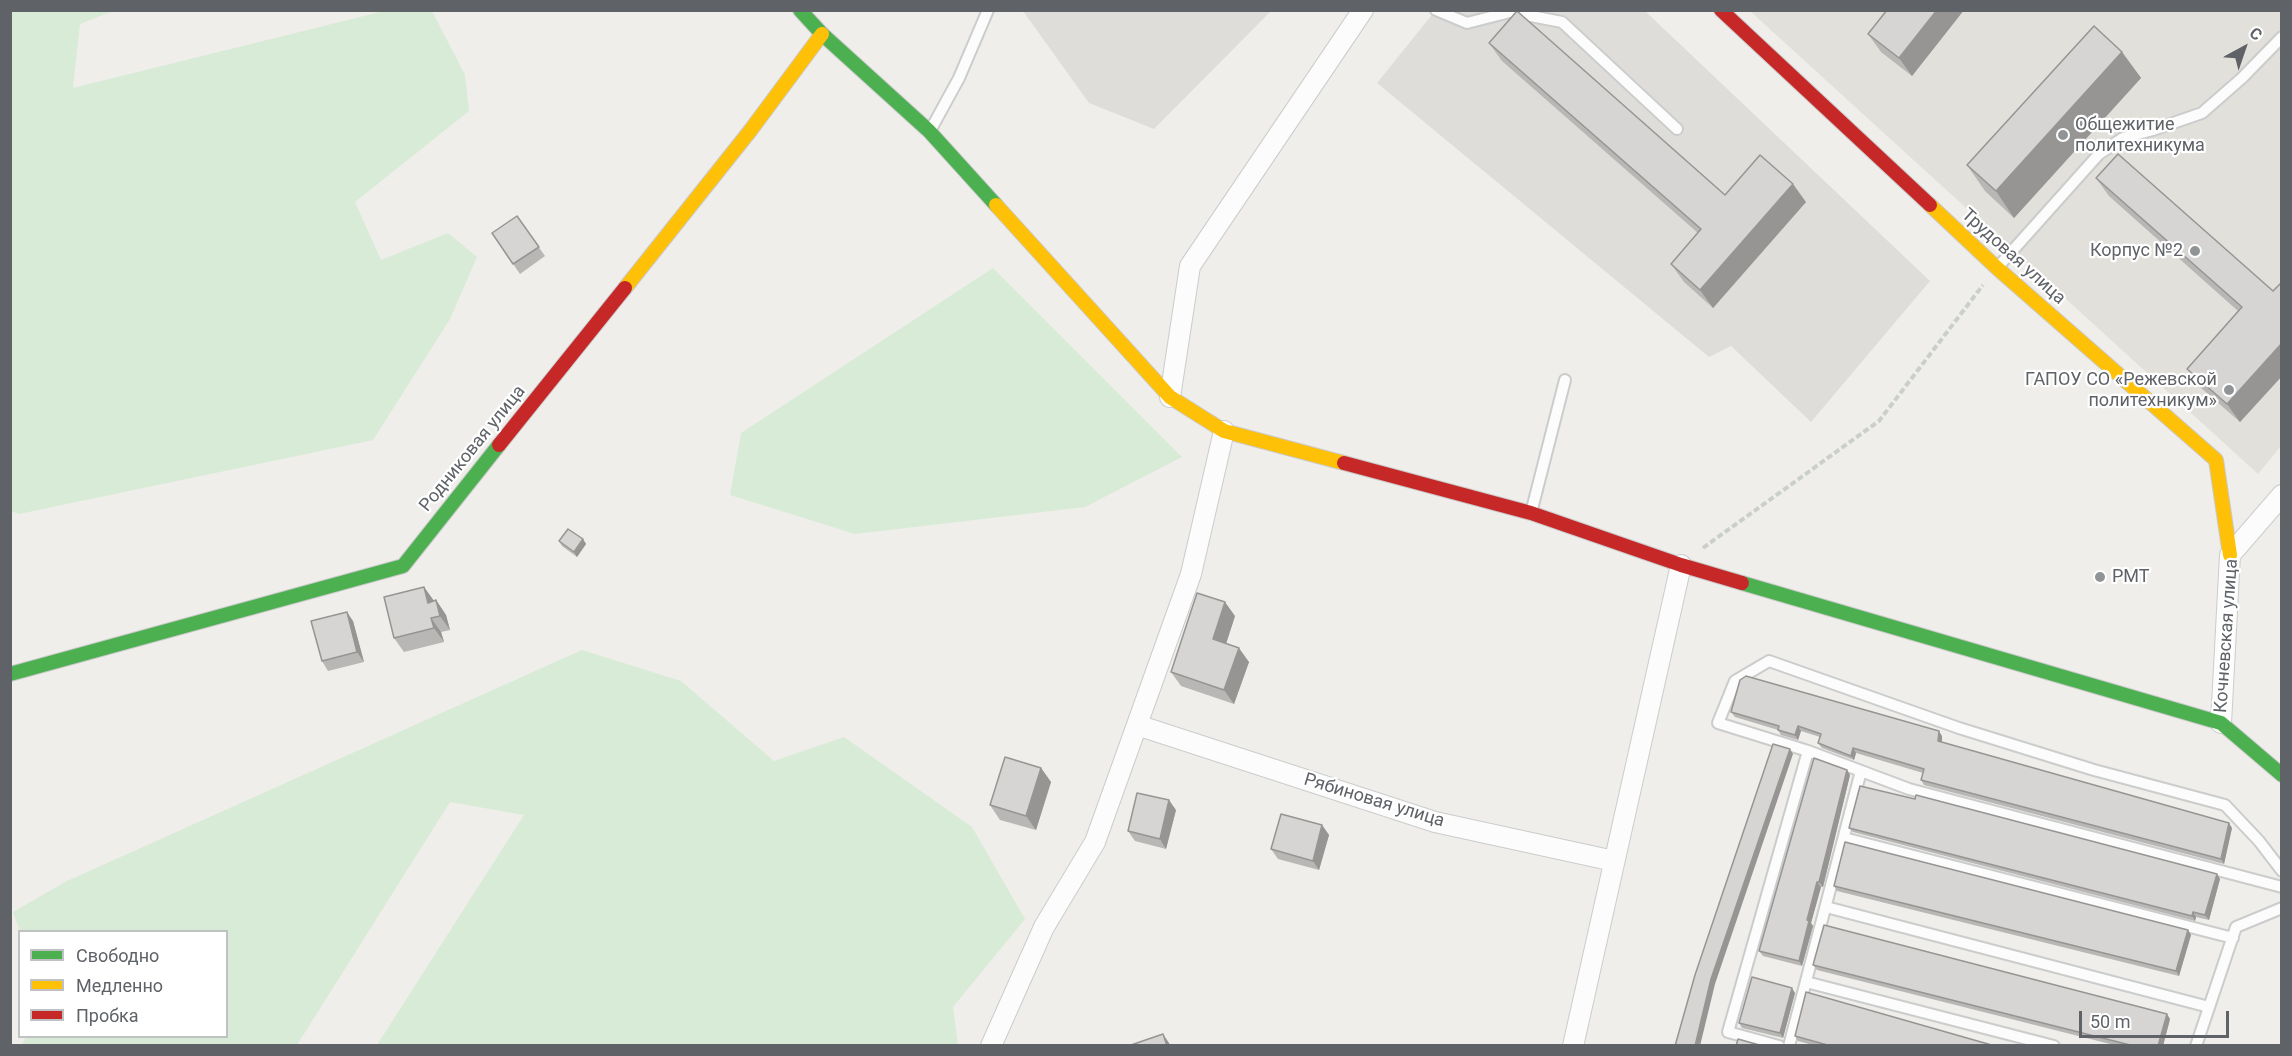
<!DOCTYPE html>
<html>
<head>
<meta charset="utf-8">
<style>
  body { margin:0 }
  #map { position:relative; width:2292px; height:1056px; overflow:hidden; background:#efeeea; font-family:Roboto,sans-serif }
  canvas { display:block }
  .frame { position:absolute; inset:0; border:12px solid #5f6368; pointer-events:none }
  .legend { position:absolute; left:18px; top:930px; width:210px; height:108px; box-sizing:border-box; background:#fff; border:2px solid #bfc1c3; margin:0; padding:8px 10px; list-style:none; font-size:18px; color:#5f6368 }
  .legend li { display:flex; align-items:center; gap:12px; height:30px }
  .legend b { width:30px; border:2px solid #bfc1c3 }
  .north { position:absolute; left:2214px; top:18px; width:60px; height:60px; -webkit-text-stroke:4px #fff; paint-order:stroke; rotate:40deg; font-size:16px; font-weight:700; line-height:24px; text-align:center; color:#5f6368 }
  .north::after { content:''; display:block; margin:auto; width:21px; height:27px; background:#5f6368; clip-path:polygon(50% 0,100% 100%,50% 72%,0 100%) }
  .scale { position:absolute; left:2079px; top:1011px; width:150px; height:27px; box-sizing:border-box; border:3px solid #5f6368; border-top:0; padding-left:8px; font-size:18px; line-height:21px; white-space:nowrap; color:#5f6368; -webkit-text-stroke:4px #fff; paint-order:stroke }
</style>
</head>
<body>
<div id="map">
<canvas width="2292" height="1056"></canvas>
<div class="frame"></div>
<ul class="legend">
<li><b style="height:8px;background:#4caf50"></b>Свободно</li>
<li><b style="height:8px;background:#ffc107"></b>Медленно</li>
<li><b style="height:8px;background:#c62828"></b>Пробка</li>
</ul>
<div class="north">С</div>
<div class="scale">50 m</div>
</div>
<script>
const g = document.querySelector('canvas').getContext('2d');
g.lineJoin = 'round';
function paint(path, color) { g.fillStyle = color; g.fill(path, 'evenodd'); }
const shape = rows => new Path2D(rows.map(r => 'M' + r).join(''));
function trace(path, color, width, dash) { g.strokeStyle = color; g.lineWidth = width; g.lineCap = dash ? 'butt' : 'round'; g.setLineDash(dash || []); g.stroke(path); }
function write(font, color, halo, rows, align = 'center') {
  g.font = font + ' Roboto,sans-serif'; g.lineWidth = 4.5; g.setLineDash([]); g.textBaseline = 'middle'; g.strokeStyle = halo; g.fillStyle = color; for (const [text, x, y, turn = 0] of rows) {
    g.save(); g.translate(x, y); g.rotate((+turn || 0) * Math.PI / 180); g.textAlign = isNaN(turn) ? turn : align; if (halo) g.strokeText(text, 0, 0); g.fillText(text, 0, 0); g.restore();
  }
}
paint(shape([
  [1023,11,1271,11,1154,129,1089,103],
  [1435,11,1645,11,1930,281,1811,422,1731,346,1709,357,1377,83]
]), '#dfddda');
paint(shape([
  [1750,11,2281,11,2281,446,2258,474]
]), '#e2e0da');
paint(shape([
  [10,11,113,11,80,24,73,88,384,11,432,11,465,75,469,111,355,202,381,260,448,233,477,257,450,319,373,440,19,514,11,511],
  [993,268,1182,457,1085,507,855,534,730,495,741,433],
  [582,650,681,681,774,761,844,737,972,827,1025,919,953,1007,958,1045,377,1045,524,815,450,802,297,1045,22,1045,26,1036,226,1036,226,932,20,931,13,912,67,881]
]), '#d8ebd6');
const lane = shape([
  [1436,10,1467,23,1510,12,1562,22,1677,129],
  [930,131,959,78,988,10],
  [1997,268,2099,154,2123,138,2153,130,2202,113,2242,78,2282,37],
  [1531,513,1565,380],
  [1844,838,2233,938],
  [2282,871,2259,841,2225,805,2094,770,1959,728,1769,661,1735,681,1718,723,1808,751,1909,789,2282,887],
  [1826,907,2209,1007],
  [1806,982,2054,1046],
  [1779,1046,1728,1032,1808,751],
  [1789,1046,1861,771],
  [2196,1046,2236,927,2282,908]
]);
const street = shape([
  [1170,397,1190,266,1363,10],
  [2221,723,2230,555,2282,495],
  [1137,725,1435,822,1614,861],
  [991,1046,1044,927,1095,842,1191,574,1224,431],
  [1573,1046,1681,565]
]);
const fast = shape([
  [800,10,822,34,929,131,996,205],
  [1742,583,2221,723,2282,775],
  [10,674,403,566,499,445]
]);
const slow = shape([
  [996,205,1170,397,1224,431,1344,463],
  [1930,205,1997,268,2216,460,2230,555],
  [625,288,750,131,822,34]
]);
const jam = shape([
  [1721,10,1930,205],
  [499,445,625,288],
  [1344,463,1531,513,1681,565,1742,583]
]);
trace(lane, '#cbcccc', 14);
trace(street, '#cbcccc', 22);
trace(fast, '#cacacb', 16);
trace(slow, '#cacacb', 16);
trace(jam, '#cacacb', 16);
trace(shape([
  [1703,548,1879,421,1983,285]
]), '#cacfcc', 4, [6, 3]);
trace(lane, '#fdfcfc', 10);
trace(street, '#fdfcfc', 20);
trace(fast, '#4caf50', 14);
trace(slow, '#ffc107', 14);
trace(jam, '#c62828', 14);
paint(shape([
  [1887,10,1964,10,1912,76,1881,52,1868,34],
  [1489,43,1725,195,1806,202,1713,308,1684,282,1671,264,1698,233,1502,61],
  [2122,52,2141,78,2014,218,1985,191,1967,165],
  [2096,178,2273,291,2282,282,2282,376,2240,422,2200,387,2187,369,2238,311,2109,196],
  [517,216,545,256,520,274,492,233],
  [583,539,586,544,577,557,562,546,559,541],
  [424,587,434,601,436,600,446,615,450,630,441,632,444,642,404,652,394,638],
  [1235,616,1226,644,1249,662,1234,704,1181,686,1171,672],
  [353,621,364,662,328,671,322,661],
  [1731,712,1942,736,1942,742,2232,828,2224,864,1924,785,1921,780,1923,773,1856,753,1854,760,1822,748,1818,743,1820,737,1801,731,1798,740,1781,735,1778,730,1735,717],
  [1041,768,1051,782,1036,830,1000,820,990,805],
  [1850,775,1823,887,1821,887,1811,923,1813,926,1802,966,1763,956,1759,951],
  [1176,810,1166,849,1135,841,1128,831],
  [1322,825,1329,835,1319,870,1278,859,1271,849],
  [1849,828,2220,879,2209,920,2196,917,2195,921,1853,832],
  [1834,886,2188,930,2191,935,2179,976,1837,891],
  [1813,965,2170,1019,2163,1046,2118,1046,1817,970],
  [1795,993,1783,1038,1742,1028,1739,1023],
  [1795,1036,1995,1046,1816,1046,1798,1041]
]), '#b8b7b5');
paint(shape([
  [1937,10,1964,10,1912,76,1899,58],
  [2122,52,2141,78,2014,218,1996,191],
  [1793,184,1806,202,1713,308,1700,290],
  [2282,343,2282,376,2240,422,2227,404],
  [583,539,586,544,577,557,574,552],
  [424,587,434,601,428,603],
  [436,600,446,615,450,630,440,616],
  [1225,602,1235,616,1223,653,1213,639],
  [347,612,353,621,364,662,357,652],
  [431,618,441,632,444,642,434,628],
  [1239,648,1249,662,1234,704,1224,690],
  [1798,726,1801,731,1798,740,1795,735],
  [1939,731,1942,736,1942,745,1938,741],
  [1853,748,1856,753,1854,760,1851,756],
  [1790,749,1793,754,1715,984,1700,1046,1695,1046,1711,979],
  [1041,768,1051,782,1036,830,1026,816],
  [1847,770,1850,775,1823,887,1819,882],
  [1169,800,1176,810,1166,849,1160,839],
  [2229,823,2232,828,2224,864,2221,859],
  [1322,825,1329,835,1319,870,1313,861],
  [2217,874,2220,879,2209,920,2205,915],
  [1817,882,1821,887,1811,923,1813,926,1802,966,1799,961,1807,920],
  [2193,912,2196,917,2195,921,2192,916],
  [2188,930,2191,935,2179,976,2176,971],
  [1792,988,1795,993,1783,1038,1780,1033],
  [2167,1014,2170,1019,2163,1046,2158,1046],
  [1163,1034,1171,1046,1167,1046]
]), '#969594');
const building = shape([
  [1887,10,1937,10,1899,58,1868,34,1887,10],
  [1517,11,1725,195,1760,155,1793,184,1700,290,1671,264,1701,229,1489,43,1517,11],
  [2094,26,2122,52,1996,191,1967,165,2094,26],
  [2118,154,2273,291,2282,282,2282,343,2227,404,2187,369,2242,307,2096,178,2118,154],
  [517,216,539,247,513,264,492,233,517,216],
  [568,529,583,539,574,552,559,541,568,529],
  [424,587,428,603,436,600,440,616,431,618,434,628,394,638,384,597,424,587],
  [1197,593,1225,602,1213,639,1239,648,1224,690,1171,672,1197,593],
  [347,612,357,652,322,661,311,621,347,612],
  [1746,676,1939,731,1938,741,2229,823,2221,859,1921,780,1924,769,1853,748,1851,756,1818,743,1821,734,1798,726,1795,735,1778,730,1779,726,1731,712,1740,680,1746,676],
  [1773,744,1790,749,1711,979,1695,1046,1675,1046,1695,975,1773,744],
  [1005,757,1041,768,1026,816,990,805,1005,757],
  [1814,758,1847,770,1819,882,1817,882,1807,920,1809,921,1799,961,1759,951,1814,758],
  [1860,786,1915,799,1916,795,2217,874,2205,915,2193,912,2192,916,1849,828,1860,786],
  [1137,793,1169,800,1160,839,1128,831,1137,793],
  [1281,814,1322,825,1313,861,1271,849,1281,814],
  [1845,842,2188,930,2176,971,1834,886,1845,842],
  [1824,925,2167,1014,2158,1046,2134,1046,1813,965,1824,925],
  [1752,977,1792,988,1780,1033,1739,1023,1752,977],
  [1806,992,1995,1046,1831,1046,1795,1036,1806,992],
  [1163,1034,1167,1046,1128,1046,1163,1034],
  [1738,1039,1763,1046,1736,1046,1738,1039]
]);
paint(building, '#d6d5d3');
trace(building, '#969594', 1.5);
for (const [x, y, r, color] of [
  [2063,135,6,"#919496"],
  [2195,251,6,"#919496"],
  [2229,390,6,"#919496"],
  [2100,577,6,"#919496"]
]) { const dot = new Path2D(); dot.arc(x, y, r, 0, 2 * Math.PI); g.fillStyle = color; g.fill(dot); trace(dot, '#fff', 2); }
write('18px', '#5f6368', '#fff', [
  ["Общежитие",2075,125],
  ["политехникума",2075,146],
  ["Корпус №2",2183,251,"right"],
  ["ГАПОУ СО «Режевской",2217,380,"right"],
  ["политехникум»",2217,401,"right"],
  ["РМТ",2112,577]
], 'left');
write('18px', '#5f6368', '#fff', [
  ["Трудовая улица",2013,257,42],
  ["Родниковая улица",473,449,-51],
  ["Кочневская улица",2227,636,-86],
  ["Рябиновая улица",1374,801,17]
]);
</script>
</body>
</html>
